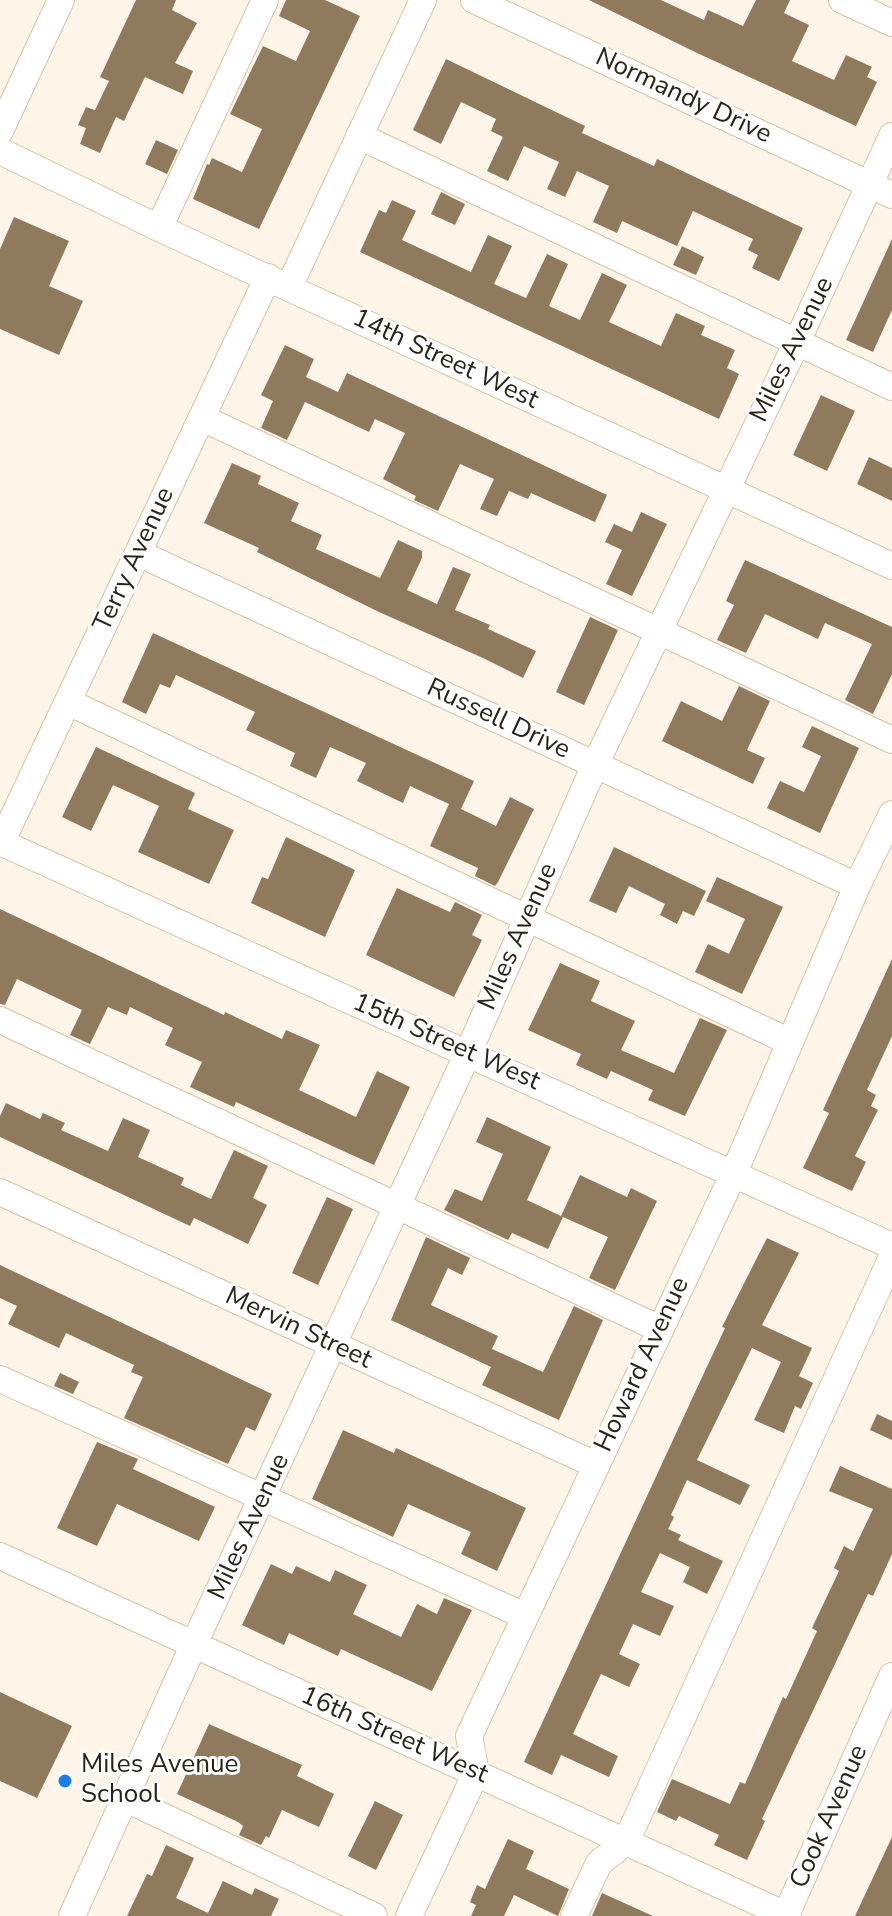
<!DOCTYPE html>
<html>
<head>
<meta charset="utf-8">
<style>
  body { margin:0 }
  canvas { display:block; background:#fef4e8 }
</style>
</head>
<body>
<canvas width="892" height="1916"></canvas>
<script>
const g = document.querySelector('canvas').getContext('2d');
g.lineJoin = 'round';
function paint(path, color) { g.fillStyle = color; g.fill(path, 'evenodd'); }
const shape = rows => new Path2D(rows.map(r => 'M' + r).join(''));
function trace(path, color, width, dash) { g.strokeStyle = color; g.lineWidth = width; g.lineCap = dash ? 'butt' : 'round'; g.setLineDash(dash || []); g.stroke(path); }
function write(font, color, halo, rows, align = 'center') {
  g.font = font + ' "Nunito Sans",sans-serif'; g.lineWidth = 6; g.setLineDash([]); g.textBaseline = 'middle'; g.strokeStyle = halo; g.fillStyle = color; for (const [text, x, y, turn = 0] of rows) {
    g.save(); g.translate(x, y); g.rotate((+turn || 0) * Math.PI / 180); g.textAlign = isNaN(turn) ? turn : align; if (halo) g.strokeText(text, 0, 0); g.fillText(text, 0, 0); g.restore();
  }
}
paint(shape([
  [136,0,176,0,172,10,197,23,175,63,193,71,183,94,145,77,124,121,116,117,100,153,80,144,86,128,78,125,86,107,95,110,109,81,100,77],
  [286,0,325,0,360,16,259,229,193,199,207,164,209,165,212,158,242,172,262,129,230,114,263,46,296,61,310,31,279,16],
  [589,0,661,0,704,20,708,10,743,26,756,0,790,0,784,13,809,25,792,61,834,80,846,55,872,67,867,77,877,82,856,126,697,53],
  [446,59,585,126,582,133,654,166,657,159,803,228,779,281,752,268,758,255,748,250,753,239,693,211,677,246,622,221,617,233,593,222,609,186,577,171,565,197,547,189,559,162,524,146,508,181,487,171,503,137,491,131,496,119,461,102,441,144,413,130],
  [156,140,178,150,167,174,145,164],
  [441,192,465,204,455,225,431,214],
  [392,200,416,211,402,240,471,272,488,235,512,246,494,284,526,298,547,254,568,264,549,306,580,320,602,273,627,285,609,322,661,346,676,313,705,326,701,335,735,350,727,368,739,374,719,419,360,252,379,210,386,213],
  [14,217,69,241,49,286,83,301,59,355,0,329,0,249],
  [892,239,892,310,873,352,846,340],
  [682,246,704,257,696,275,673,265],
  [285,345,314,359,306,377,338,392,347,373,607,495,595,522,531,493,528,499,509,491,497,516,480,509,494,479,460,464,438,511,414,500,416,496,383,479,405,433,375,419,369,432,305,402,287,440,261,428,273,401,261,395],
  [821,395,855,411,827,471,793,455],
  [869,457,892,468,892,501,857,484],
  [232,463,261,476,258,484,299,503,291,521,322,535,316,549,380,578,398,540,422,551,422,558,407,590,437,604,453,567,471,574,455,610,490,625,488,629,536,651,523,678,483,658,379,612,257,552,259,548,204,523],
  [641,512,667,524,632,596,606,584,622,550,605,542,614,524,632,532],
  [745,560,892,627,892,674,873,714,845,700,872,644,825,623,818,639,765,614,746,653,717,640,734,605,726,601],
  [590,617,618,630,584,705,556,692],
  [153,633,474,781,461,809,496,826,510,797,534,809,498,882,495,886,475,876,478,868,430,846,449,804,410,786,403,803,357,781,366,763,330,747,316,778,290,766,295,753,246,730,255,712,176,675,170,688,160,684,146,714,122,702],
  [739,686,770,701,747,750,765,758,753,784,662,741,681,701,722,721],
  [812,726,859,748,820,833,767,808,780,781,804,792,821,756,802,747],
  [96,747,195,793,188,809,234,830,209,884,138,852,159,806,113,785,91,831,62,817],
  [286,837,355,870,325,937,251,903,262,877,268,879],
  [614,847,706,891,694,916,683,911,677,924,660,915,665,904,629,886,616,913,589,901],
  [717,877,783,907,742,994,695,972,708,944,729,954,745,919,706,901],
  [397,888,450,912,455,902,482,915,472,935,482,940,454,997,366,955],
  [0,909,224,1015,225,1012,282,1039,286,1030,320,1045,299,1090,356,1117,377,1071,410,1087,374,1165,236,1102,234,1107,190,1087,202,1062,165,1045,173,1028,130,1007,127,1015,108,1007,90,1044,70,1035,82,1010,17,979,5,1005,0,1004],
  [892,959,892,1036,867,1090,876,1095,871,1106,878,1110,855,1156,866,1162,852,1191,803,1168,829,1113,823,1110],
  [560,963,600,981,591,1001,635,1021,621,1050,674,1073,700,1018,727,1030,685,1116,648,1100,653,1090,611,1071,607,1079,576,1065,581,1054,528,1030],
  [6,1103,40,1119,43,1113,65,1123,61,1130,108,1151,123,1118,150,1130,138,1157,184,1178,181,1185,211,1199,234,1150,268,1166,253,1198,267,1205,248,1244,194,1218,190,1226,0,1137,0,1116],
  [487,1117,551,1147,527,1200,561,1216,580,1175,627,1197,631,1188,657,1201,615,1290,589,1278,608,1237,563,1217,548,1249,512,1233,508,1240,444,1210,455,1189,482,1201,503,1154,476,1142],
  [327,1197,353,1209,318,1285,292,1273],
  [426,1237,470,1258,462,1275,448,1268,431,1305,498,1336,492,1349,543,1372,574,1306,603,1320,559,1420,482,1385,491,1367,391,1320],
  [767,1238,799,1253,762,1325,812,1348,799,1376,813,1383,801,1409,795,1406,784,1433,754,1420,781,1362,752,1348,697,1460,750,1485,740,1505,687,1480,671,1515,674,1517,668,1529,681,1535,678,1540,723,1561,707,1594,683,1582,690,1567,660,1553,641,1592,674,1606,660,1636,633,1624,619,1654,640,1664,629,1687,601,1674,573,1734,618,1756,609,1777,561,1755,552,1775,524,1762,697,1388,725,1328,722,1327],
  [0,1265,272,1394,255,1431,246,1427,228,1464,124,1418,143,1377,131,1372,134,1365,66,1333,59,1348,8,1324,17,1306,0,1298],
  [60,1373,79,1382,73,1394,54,1386],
  [877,1414,892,1421,892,1440,870,1430],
  [343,1430,394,1453,396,1448,526,1508,497,1571,461,1554,471,1532,408,1504,393,1537,312,1499],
  [97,1442,138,1459,133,1469,215,1507,199,1541,117,1504,97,1546,57,1528],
  [840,1466,892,1489,892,1554,873,1596,868,1594,762,1819,765,1821,747,1860,714,1845,719,1835,679,1816,676,1821,657,1812,672,1779,730,1804,740,1782,745,1784,783,1697,786,1699,817,1631,812,1628,839,1571,834,1568,844,1546,853,1551,873,1509,829,1491],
  [271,1564,292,1574,296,1566,330,1582,335,1570,367,1585,353,1614,401,1637,417,1604,437,1614,444,1598,472,1610,432,1691,341,1649,338,1656,289,1633,284,1645,242,1625],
  [0,1692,72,1726,37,1798,0,1781],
  [209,1724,302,1765,297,1776,334,1794,319,1827,282,1810,269,1838,266,1836,261,1845,239,1835,243,1826,238,1822,177,1794],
  [375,1801,403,1815,376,1870,348,1856],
  [892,1837,892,1916,855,1916],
  [508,1839,534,1851,526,1869,569,1889,558,1916,514,1895,504,1916,471,1916,476,1905,470,1902,477,1885,485,1889],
  [166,1845,194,1858,176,1898,208,1913,223,1881,252,1895,255,1888,279,1899,271,1916,127,1916,147,1874,152,1876],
  [602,1893,653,1916,592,1916]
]), '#907a5e');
const minor = shape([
  [474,0,892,195],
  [842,0,892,23],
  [0,131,61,0],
  [359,136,892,387],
  [0,151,159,228,892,566],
  [159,228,265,0],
  [289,287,423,0],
  [202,418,892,740],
  [138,553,857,886],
  [68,702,790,1042],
  [0,842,892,1246],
  [1,843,268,277],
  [0,1020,660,1329],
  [0,1192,596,1465],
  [0,1379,525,1616],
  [0,1556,788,1916],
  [126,1799,374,1916],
  [786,1915,892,1676],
  [72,1916,193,1646,468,1053,595,765,797,342,892,136],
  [409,1916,476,1773,469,1736,734,1173,857,886,892,814],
  [574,1916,599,1863,626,1842,892,1257]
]);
trace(minor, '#dac3a5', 28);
trace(minor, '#fff', 26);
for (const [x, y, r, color] of [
  [65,1781,8,"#1b7fe7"]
]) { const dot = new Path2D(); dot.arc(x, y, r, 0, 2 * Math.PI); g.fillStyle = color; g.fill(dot); trace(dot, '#fff', 3); }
write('26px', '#2c2317', '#fff', [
  ["Normandy Drive",683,97,25],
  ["Miles Avenue",793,350,-64],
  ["14th Street West",445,360,25],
  ["Terry Avenue",135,560,-65],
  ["Russell Drive",498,720,25],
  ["Miles Avenue",519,937,-66],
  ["15th Street West",446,1043,24],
  ["Mervin Street",298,1329,25],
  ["Howard Avenue",643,1365,-65],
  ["Miles Avenue",250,1527,-65],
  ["16th Street West",394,1736,24],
  ["Cook Avenue",830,1817,-66]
]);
write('26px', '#2c2317', '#fff', [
  ["Miles Avenue",81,1766],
  ["School",81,1796]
], 'left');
</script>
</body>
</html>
